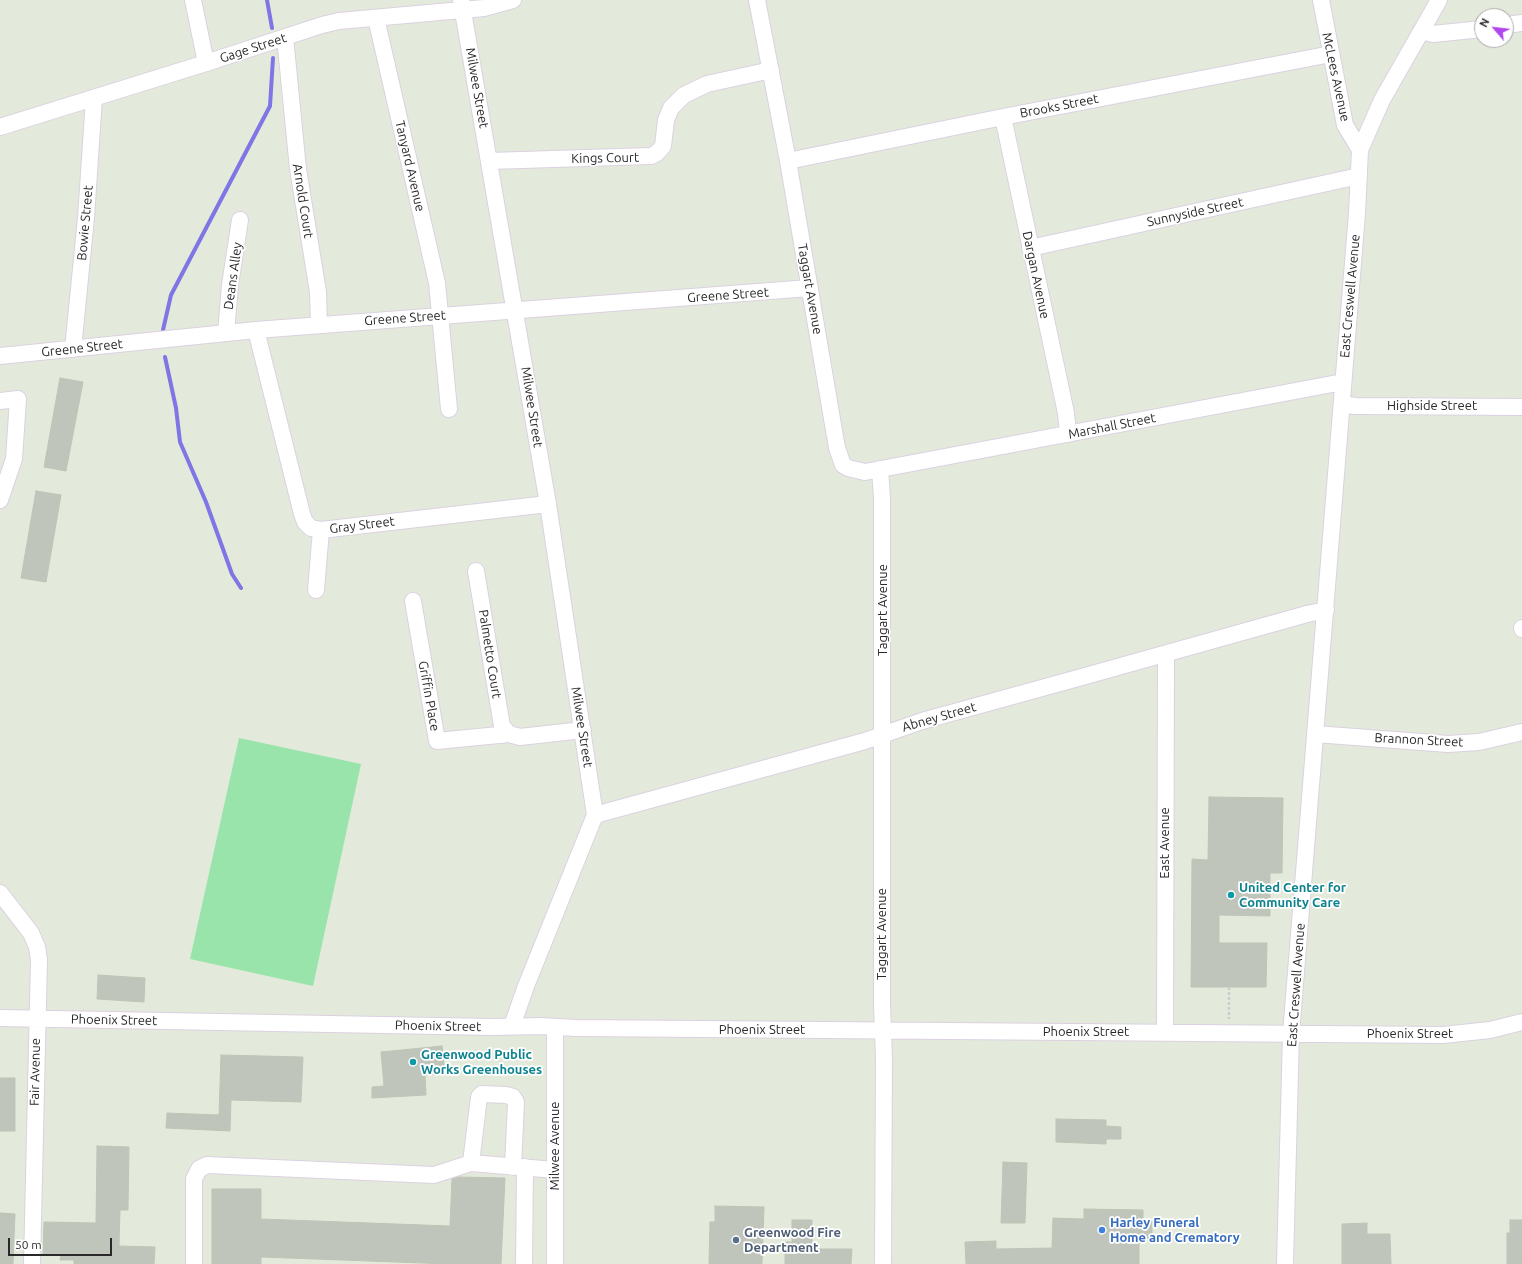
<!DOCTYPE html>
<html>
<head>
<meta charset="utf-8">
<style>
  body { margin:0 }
  #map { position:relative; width:1522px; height:1264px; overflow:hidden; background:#e4eadb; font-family:Ubuntu,sans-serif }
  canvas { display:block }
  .north { position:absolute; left:1474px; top:8px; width:40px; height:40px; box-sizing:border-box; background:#fff; border:1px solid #a9a9a9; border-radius:50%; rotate:298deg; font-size:11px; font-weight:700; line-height:16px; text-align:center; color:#292929 }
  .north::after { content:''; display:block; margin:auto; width:14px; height:18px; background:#b046ec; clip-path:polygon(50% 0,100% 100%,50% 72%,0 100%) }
  .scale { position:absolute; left:8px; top:1238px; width:104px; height:18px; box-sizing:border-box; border:2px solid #292929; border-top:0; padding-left:5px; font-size:12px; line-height:14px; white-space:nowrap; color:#292929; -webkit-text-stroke:3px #fff; paint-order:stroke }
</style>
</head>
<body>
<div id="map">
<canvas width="1522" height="1264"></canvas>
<div class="north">N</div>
<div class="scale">50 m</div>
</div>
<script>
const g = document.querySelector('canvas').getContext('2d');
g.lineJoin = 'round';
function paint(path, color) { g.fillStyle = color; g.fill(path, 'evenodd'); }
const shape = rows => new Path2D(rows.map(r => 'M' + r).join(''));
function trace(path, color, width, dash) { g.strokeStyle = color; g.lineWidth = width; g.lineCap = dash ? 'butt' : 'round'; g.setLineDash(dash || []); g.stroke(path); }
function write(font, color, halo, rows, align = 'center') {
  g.font = font + ' Ubuntu,sans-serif'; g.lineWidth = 3.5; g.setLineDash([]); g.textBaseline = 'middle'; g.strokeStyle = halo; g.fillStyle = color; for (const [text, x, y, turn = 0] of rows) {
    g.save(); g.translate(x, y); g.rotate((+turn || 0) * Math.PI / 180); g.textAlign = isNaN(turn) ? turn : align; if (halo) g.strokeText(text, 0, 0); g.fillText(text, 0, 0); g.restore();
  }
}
paint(shape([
  [239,738,361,764,313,986,190,959]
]), '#98e4aa');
trace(shape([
  [267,0,272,28],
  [163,330,171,295,270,106,273,58],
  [165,357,176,408,180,442,206,502,232,574,241,588]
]), '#7f75e5', 4);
const building = shape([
  [60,378,83,382,66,471,44,467,60,378],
  [36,491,61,495,46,582,21,578,36,491],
  [1209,797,1283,798,1282,873,1270,873,1270,916,1219,915,1219,943,1267,943,1266,987,1191,987,1192,859,1208,860,1209,797],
  [98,975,145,978,144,1002,97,999,98,975],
  [442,1046,445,1073,425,1075,426,1095,372,1098,372,1087,384,1086,381,1052,442,1046],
  [221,1055,303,1057,301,1102,231,1100,230,1131,166,1128,167,1113,219,1115,221,1055],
  [0,1078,15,1078,15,1131,0,1131,0,1078],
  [1056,1119,1106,1120,1106,1126,1121,1127,1121,1139,1106,1139,1106,1144,1056,1142,1056,1119],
  [97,1146,129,1147,128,1210,120,1210,119,1246,155,1247,154,1264,74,1264,74,1260,60,1260,61,1255,43,1255,44,1222,96,1223,97,1146],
  [1003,1162,1027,1163,1025,1223,1001,1223,1003,1162],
  [459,1177,505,1178,501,1264,449,1264,261,1257,261,1264,212,1264,212,1189,261,1189,261,1219,450,1226,452,1179,459,1177],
  [715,1206,764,1207,762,1264,709,1264,710,1222,715,1222,715,1206],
  [1084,1209,1143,1210,1143,1221,1152,1221,1152,1239,1139,1238,1139,1264,966,1264,965,1242,996,1241,996,1249,1052,1248,1053,1218,1084,1219,1084,1209],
  [0,1213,15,1214,13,1264,0,1264,0,1213],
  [792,1220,812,1220,812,1249,852,1249,851,1264,785,1264,785,1242,792,1242,792,1220],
  [1510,1220,1522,1220,1522,1264,1507,1264,1507,1233,1510,1233,1510,1220],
  [1367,1223,1367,1234,1390,1234,1391,1264,1342,1264,1342,1224,1367,1223]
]);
paint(building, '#c0c5bb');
trace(building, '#bec5b5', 1);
const minor = shape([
  [193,0,206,63],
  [461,0,548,504,595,815],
  [757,0,788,161,837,448,843,465,848,468,865,472,902,465,1343,382],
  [1321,0,1345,125,1360,150],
  [376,18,437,283,449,409],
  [1506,25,1522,23],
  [1421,31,1433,34,1482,29],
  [285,37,298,169,318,292,319,325],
  [1003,117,1066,413,1068,434],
  [0,127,206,63,322,25,339,21,484,8,513,0],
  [489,161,651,156,657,153,663,146,666,120,671,108,684,95,707,84,771,70],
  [788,161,1003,117,1331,54],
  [1030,248,1359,176],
  [256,330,302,514,305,522,311,528,321,530,548,504],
  [226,333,230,285,240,220],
  [73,349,86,218,94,98],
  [0,356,256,330,810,288],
  [0,401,18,399,14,459,0,500],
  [1342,404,1355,406,1522,407],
  [880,469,882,498,882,1005,884,1058,883,1264],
  [476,571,502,726,509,734],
  [316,590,321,530],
  [413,601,437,741,509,734,520,737,583,730],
  [1522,628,1522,629],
  [1315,734,1448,744,1479,742,1522,732],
  [595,815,865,741,922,721,1071,680,1307,614,1326,610],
  [0,893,31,933,37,947,39,960,32,1264],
  [0,1018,493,1027,540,1026,577,1028,1443,1035,1490,1030,1522,1022],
  [512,1026,526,986,595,815],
  [555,1027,555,1264],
  [1165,1032,1166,654],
  [471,1163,479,1097,482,1094,506,1095,513,1097,516,1102,513,1167],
  [194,1264,194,1179,199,1169,207,1165,434,1175,471,1163,555,1170],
  [524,1264,525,1167],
  [1285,1264,1291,1034,1357,213,1360,150,1382,100,1439,0]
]);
trace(minor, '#dbd1e1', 18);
trace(shape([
  [1229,987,1229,1019]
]), '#ccc', 2.5, [3, 2]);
trace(minor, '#fff', 16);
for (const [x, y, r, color] of [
  [1231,895,4,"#0f9aa8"],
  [413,1062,4,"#0f9aa8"],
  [1102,1230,4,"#3f7fe0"],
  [736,1240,4,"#5c6f8a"]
]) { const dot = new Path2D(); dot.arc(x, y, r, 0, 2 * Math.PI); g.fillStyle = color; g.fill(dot); trace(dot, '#fff', 1.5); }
write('13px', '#292929', '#fff', [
  ["Gage Street",253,48,-18],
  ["McLees Avenue",1336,77,78],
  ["Milwee Street",477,88,80],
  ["Brooks Street",1059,106,-11],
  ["Kings Court",605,158,-1],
  ["Tanyard Avenue",410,166,77],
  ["Arnold Court",303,201,81],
  ["Sunnyside Street",1195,212,-12],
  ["Bowie Street",85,223,-85],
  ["Dargan Avenue",1036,275,78],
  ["Deans Alley",233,276,-82],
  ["Taggart Avenue",810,289,80],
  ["Greene Street",728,295,-4],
  ["East Creswell Avenue",1350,296,-85],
  ["Greene Street",405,318,-4],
  ["Greene Street",82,348,-6],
  ["Highside Street",1432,406],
  ["Milwee Street",532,407,81],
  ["Marshall Street",1112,426,-11],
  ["Gray Street",362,525,-7],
  ["Taggart Avenue",883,610,-90],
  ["Palmetto Court",490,654,81],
  ["Griffin Place",429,696,80],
  ["Abney Street",939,717,-16],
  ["Milwee Street",582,727,81],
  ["Brannon Street",1419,740,3],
  ["East Avenue",1165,843,-90],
  ["Taggart Avenue",882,934,-90],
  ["East Creswell Avenue",1296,985,-86],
  ["Phoenix Street",114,1020,1],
  ["Phoenix Street",438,1026,1],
  ["Phoenix Street",762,1030],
  ["Phoenix Street",1086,1032],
  ["Phoenix Street",1410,1034],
  ["Fair Avenue",35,1072,-89],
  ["Milwee Avenue",555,1146,-90]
]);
write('bold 13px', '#0d838f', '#fff', [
  ["United Center for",1239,888],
  ["Community Care",1239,903],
  ["Greenwood Public",421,1055],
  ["Works Greenhouses",421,1070]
], 'left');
write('bold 13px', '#366cbe', '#fff', [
  ["Harley Funeral",1110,1223],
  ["Home and Crematory",1110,1238]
], 'left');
write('bold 13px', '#4e5e75', '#fff', [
  ["Greenwood Fire",744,1233],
  ["Department",744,1248]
], 'left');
</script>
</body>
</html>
